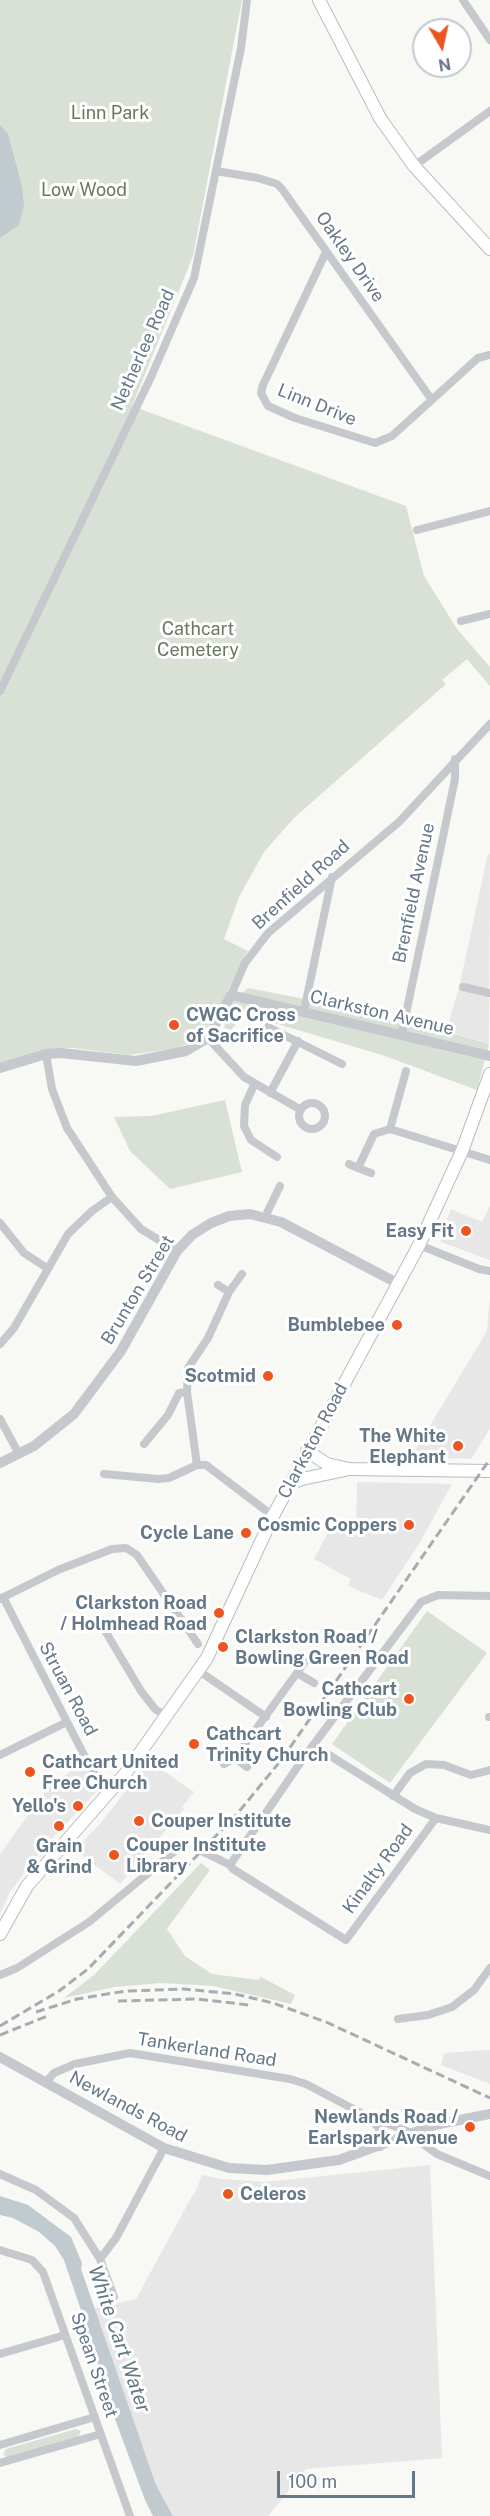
<!DOCTYPE html>
<html>
<head>
<meta charset="utf-8">
<style>
  body { margin:0 }
  #map { position:relative; width:490px; height:2516px; overflow:hidden; background:#f8f8f5; font-family:"Public Sans",sans-serif }
  canvas { display:block }
  .north { position:absolute; left:412px; top:18px; width:60px; height:60px; box-sizing:border-box; background:#fff; border:2px solid #c1c9cf; border-radius:50%; rotate:171deg; font-size:16px; font-weight:700; line-height:24px; text-align:center; color:#657888 }
  .north::after { content:''; display:block; margin:auto; width:21px; height:27px; background:#ee541f; clip-path:polygon(50% 0,100% 100%,50% 72%,0 100%) }
  .scale { position:absolute; left:277px; top:2471px; width:138px; height:27px; box-sizing:border-box; border:3px solid #657888; border-top:0; padding-left:8px; font-size:18px; line-height:21px; white-space:nowrap; color:#657888; -webkit-text-stroke:4px #fff; paint-order:stroke }
</style>
</head>
<body>
<div id="map">
<canvas width="490" height="2516"></canvas>
<div class="north">N</div>
<div class="scale">100 m</div>
</div>
<script>
const g = document.querySelector('canvas').getContext('2d');
g.lineJoin = 'round';
function paint(path, color) { g.fillStyle = color; g.fill(path, 'evenodd'); }
const shape = rows => new Path2D(rows.map(r => 'M' + r).join(''));
function trace(path, color, width, dash) { g.strokeStyle = color; g.lineWidth = width; g.lineCap = dash ? 'butt' : 'round'; g.setLineDash(dash || []); g.stroke(path); }
function write(font, color, halo, rows, align = 'center') {
  g.font = font + ' "Public Sans",sans-serif'; g.lineWidth = 6; g.setLineDash([]); g.textBaseline = 'middle'; g.strokeStyle = halo; g.fillStyle = color; for (const [text, x, y, turn = 0] of rows) {
    g.save(); g.translate(x, y); g.rotate((+turn || 0) * Math.PI / 180); g.textAlign = isNaN(turn) ? turn : align; if (halo) g.strokeText(text, 0, 0); g.fillText(text, 0, 0); g.restore();
  }
}
paint(shape([
  [488,853,490,854,489,1044,446,1031,459,988],
  [490,1206,490,1260,441,1242,440,1236,451,1209,482,1222],
  [490,1296,490,1429,471,1459,411,1457,487,1331],
  [357,1482,452,1484,419,1544,382,1600,348,1586,351,1579,314,1559,333,1523,356,1535],
  [149,1761,194,1792,182,1807,184,1809,120,1884,75,1850,100,1824],
  [83,1763,98,1790,45,1846,10,1892,0,1914,0,1854,49,1786],
  [490,2050,490,2084,441,2065,444,2053],
  [430,2165,442,2458,306,2469,268,2516,173,2516,156,2485,94,2308,136,2299,192,2196,194,2195,202,2175,221,2179,265,2182]
]), '#e6e7e6');
paint(shape([
  [0,0,242,0,193,256,132,406,406,506,424,576,457,629,490,667,490,686,467,659,442,680,446,684,294,818,264,852,239,897,224,939,248,951,213,1020,196,1040,178,1048,129,1055,72,1048,47,1050,0,1064],
  [248,988,321,1002,412,1027,416,1023,489,1044,477,1090,382,1055,244,1014,231,1030,224,1028,230,1003],
  [225,1100,242,1172,170,1189,130,1151,114,1117,151,1116],
  [427,1611,487,1653,390,1783,332,1744],
  [201,1863,210,1870,167,1929,185,1956,212,1974,258,1980,261,1977,295,1995,291,2004,213,1986,161,1983,115,1987,64,1998,94,1975],
  [76,2429,81,2431,78,2437,8,2458,3,2454,6,2449]
]), '#d9e0d6');
paint(shape([
  [0,125,8,134,22,186,24,206,19,225,0,238],
  [0,2196,28,2205,71,2237,82,2263,81,2269,156,2485,173,2516,153,2516,145,2500,109,2403,100,2368,91,2350,87,2328,64,2260,55,2246,39,2232,13,2218,0,2215]
]), '#c0cacf');
const secondary = shape([
  [319,0,380,118,414,166,490,249],
  [307,1451,327,1464,349,1469,490,1471],
  [290,1484,302,1479,345,1470],
  [0,1934,27,1886,125,1774,207,1658,273,1516,419,1245,462,1151,490,1074]
]);
trace(secondary, '#b7bdc1', 14);
trace(shape([
  [463,0,490,40],
  [414,166,490,111],
  [216,171,258,178,277,184,282,189,432,400],
  [326,252,263,385,261,393,268,406,295,418,375,443,392,436,478,358,490,355],
  [417,530,490,511],
  [461,621,490,614],
  [0,691,151,377,194,278,241,48,247,0],
  [463,987,490,993],
  [231,995,245,963,268,933,399,822,490,724],
  [304,1011,332,877],
  [268,1027,342,1064],
  [402,1033,455,779,455,759],
  [208,1038,244,1077,301,1110],
  [46,1054,52,1089,67,1128,112,1197,141,1229,177,1251],
  [406,1071,390,1129,490,1160],
  [254,1085,245,1105,244,1126,251,1140,277,1157],
  [270,1093,298,1041],
  '299 1116a13 13 0 1 1 26 0a13 13 0 1 1-26 0Z',
  [349,1164,358,1168,374,1134,390,1129],
  [358,1168,371,1173],
  [265,1217,280,1186],
  [0,1223,24,1253,47,1268],
  [419,1245,479,1269,490,1271],
  [218,1285,229,1292],
  [0,1344,14,1328,68,1234,92,1211,112,1197],
  [0,1419,19,1454],
  [144,1444,168,1415,179,1393,187,1392],
  [197,1465,187,1392,188,1368,208,1338,229,1292,242,1274],
  [104,1474,158,1479,169,1478,197,1465,206,1465,273,1516],
  [3,1597,83,1753,101,1785,110,1793],
  [0,1599,58,1570,112,1549,126,1548,137,1555,198,1644],
  [104,1629,141,1691,155,1709,167,1717],
  [199,1671,266,1717],
  [297,1673,314,1683],
  [489,1717,490,1717],
  [313,1745,415,1809,436,1818,490,1830],
  [0,1755,67,1722],
  [235,1758,247,1767],
  [224,1764,235,1758,310,1655],
  [393,1796,410,1773,426,1764,444,1765,471,1775,490,1770],
  [220,1860,230,1865,233,1869,346,1940,436,1818],
  [230,1865,305,1756,421,1602,438,1595,490,1596],
  [0,1975,17,1968,89,1922,175,1851],
  [398,2019,428,2015,452,2007,474,1990,490,1968],
  [46,2082,54,2073,75,2064,130,2053,290,2079,306,2084,363,2114,414,2134,419,2141,437,2154,490,2176],
  [370,2119,379,2128,380,2147],
  [0,2174,36,2190,74,2218,100,2259,114,2297],
  [0,2250,32,2260,43,2272,130,2516],
  [100,2259,116,2238,164,2148],
  [0,2354,65,2335],
  [0,2445,95,2417],
  [0,2463,101,2434]
]), '#c5c9cd', 8);
trace(shape([
  [0,1068,46,1054,61,1053,136,1061,186,1051,208,1038,231,995,490,1056],
  [0,1463,34,1446,74,1414,121,1351,177,1251,192,1235,211,1223,229,1216,250,1214,281,1222,397,1283],
  [0,2057,164,2148,229,2168,267,2170,339,2160,435,2125,490,2114]
]), '#c5c9cd', 10);
trace(secondary, '#fff', 12);
trace(shape([
  [118,2001,197,1999,249,2005],
  [36,2012,77,1999,126,1991,184,1989,235,1994,273,2003,326,2022,490,2098],
  [0,2026,59,1991,88,1969,237,1814,282,1759,490,1459],
  [0,2035,50,2015]
]), '#a5acb2', 3, [9, 4.5]);
trace(shape([
  [197,1849,220,1860]
]), '#c5c9cd', 8);
for (const [x, y, r, color] of [
  [174,1025,6,"#ee541f"],
  [466,1231,6,"#ee541f"],
  [397,1325,6,"#ee541f"],
  [268,1376,6,"#ee541f"],
  [458,1446,6,"#ee541f"],
  [409,1525,6,"#ee541f"],
  [246,1533,6,"#ee541f"],
  [219,1613,6,"#ee541f"],
  [223,1647,6,"#ee541f"],
  [409,1699,6,"#ee541f"],
  [194,1744,6,"#ee541f"],
  [30,1772,6,"#ee541f"],
  [78,1806,6,"#ee541f"],
  [139,1821,6,"#ee541f"],
  [59,1826,6,"#ee541f"],
  [114,1855,6,"#ee541f"],
  [470,2127,6,"#ee541f"],
  [228,2194,6,"#ee541f"]
]) { const dot = new Path2D(); dot.arc(x, y, r, 0, 2 * Math.PI); g.fillStyle = color; g.fill(dot); trace(dot, '#fff', 2); }
write('18px', '#657a60', '#fff', [
  ["Linn Park",110,113],
  ["Low Wood",84,190],
  ["Cathcart",198,629],
  ["Cemetery",198,650]
]);
write('18px', '#657888', '#fff', [
  ["Oakley Drive",350,257,55],
  ["Netherlee Road",143,350,-66],
  ["Linn Drive",317,405,22],
  ["Brenfield Road",301,885,-42],
  ["Brenfield Avenue",414,893,-78],
  ["Clarkston Avenue",382,1013,13],
  ["Brunton Street",138,1290,-59],
  ["Clarkston Road",313,1441,-62],
  ["Struan Road",68,1689,62],
  ["Kinalty Road",378,1869,-54],
  ["Tankerland Road",207,2050,9],
  ["Newlands Road",128,2107,28],
  ["Spean Street",94,2365,71]
]);
write('bold 18px', '#657888', '#fff', [
  ["CWGC Cross",186,1015,"left"],
  ["of Sacrifice",186,1036,"left"],
  ["Easy Fit",454,1231],
  ["Bumblebee",385,1325],
  ["Scotmid",256,1376],
  ["The White",446,1436],
  ["Elephant",446,1457],
  ["Cosmic Coppers",397,1525],
  ["Cycle Lane",234,1533],
  ["Clarkston Road",207,1603],
  ["/ Holmhead Road",207,1624],
  ["Clarkston Road /",235,1637,"left"],
  ["Bowling Green Road",235,1658,"left"],
  ["Cathcart",397,1689],
  ["Bowling Club",397,1710],
  ["Cathcart",206,1734,"left"],
  ["Trinity Church",206,1755,"left"],
  ["Cathcart United",42,1762,"left"],
  ["Free Church",42,1783,"left"],
  ["Yello's",66,1806],
  ["Couper Institute",151,1821,"left"],
  ["Couper Institute",126,1845,"left"],
  ["Library",126,1866,"left"],
  ["Grain",59,1846,"center"],
  ["& Grind",59,1867,"center"],
  ["Newlands Road /",458,2117],
  ["Earlspark Avenue",458,2138],
  ["Celeros",240,2194,"left"]
], 'right');
write('italic 20px', '#617983', '#fff', [
  ["White Cart Water",119,2339,71]
]);
</script>
</body>
</html>
